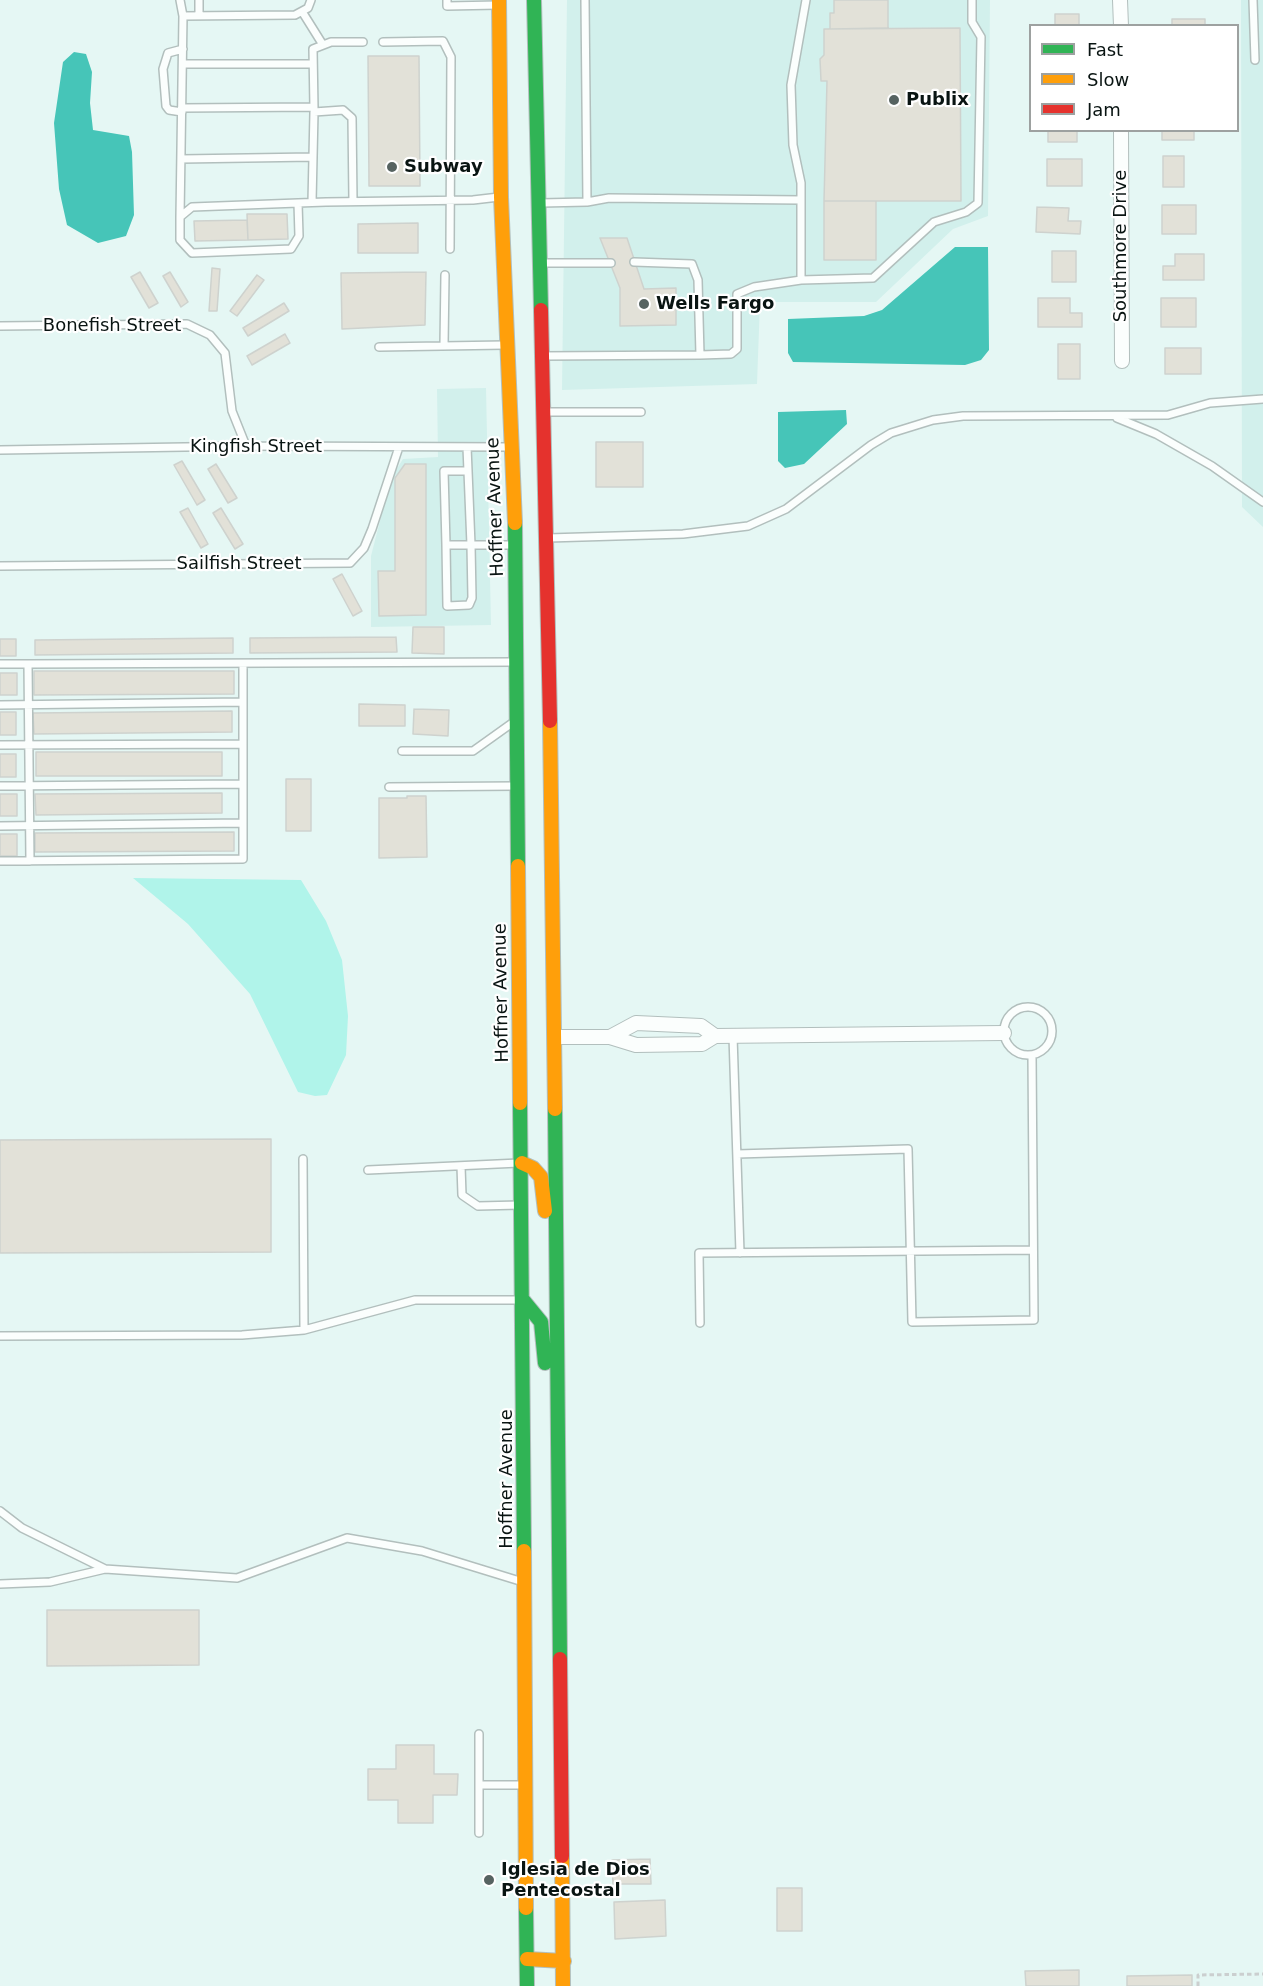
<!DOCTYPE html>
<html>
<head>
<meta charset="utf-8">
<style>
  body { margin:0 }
  #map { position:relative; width:1263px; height:1986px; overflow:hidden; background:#e5f7f4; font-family:"DejaVu Sans",sans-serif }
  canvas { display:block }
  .legend { position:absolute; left:1029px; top:24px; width:210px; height:108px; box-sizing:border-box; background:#fff; border:2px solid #9da1a0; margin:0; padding:8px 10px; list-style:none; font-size:18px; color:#091412 }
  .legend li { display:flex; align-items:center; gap:12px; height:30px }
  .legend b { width:30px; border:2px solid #9da1a0 }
</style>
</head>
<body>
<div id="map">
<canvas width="1263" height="1986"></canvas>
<ul class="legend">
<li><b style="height:8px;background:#30b455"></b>Fast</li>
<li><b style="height:8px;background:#ff9f0a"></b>Slow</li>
<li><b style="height:8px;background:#e5322d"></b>Jam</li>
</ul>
</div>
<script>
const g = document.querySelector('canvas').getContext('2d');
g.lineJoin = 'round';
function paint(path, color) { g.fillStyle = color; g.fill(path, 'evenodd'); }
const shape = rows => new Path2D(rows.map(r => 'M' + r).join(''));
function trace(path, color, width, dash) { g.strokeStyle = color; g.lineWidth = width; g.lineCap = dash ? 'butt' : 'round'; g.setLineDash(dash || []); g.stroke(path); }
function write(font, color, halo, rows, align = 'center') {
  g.font = font + ' "DejaVu Sans",sans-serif'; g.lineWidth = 4.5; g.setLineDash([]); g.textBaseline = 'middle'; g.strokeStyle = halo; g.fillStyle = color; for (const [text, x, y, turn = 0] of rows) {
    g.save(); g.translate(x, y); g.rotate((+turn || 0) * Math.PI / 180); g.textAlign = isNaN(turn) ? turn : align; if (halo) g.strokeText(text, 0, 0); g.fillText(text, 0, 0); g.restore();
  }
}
paint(shape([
  [567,0,990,0,988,216,953,229,876,302,760,302,757,384,562,390],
  [1241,0,1263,0,1263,527,1242,507],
  [486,388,491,625,371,627,371,556,391,478,403,459,438,457,437,389]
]), '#d2f0ec');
paint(shape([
  [133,878,301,880,326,921,342,960,348,1016,346,1055,327,1095,315,1096,298,1092,250,994,188,924]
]), '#b0f4ea');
paint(shape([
  [74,52,86,54,92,72,90,103,93,130,129,136,132,152,134,215,126,236,98,243,67,225,59,189,54,123,63,62],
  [955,247,988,247,989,350,981,360,965,365,793,362,788,353,788,319,864,316,882,310],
  [846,410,847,424,804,464,785,468,778,461,778,412]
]), '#46c5b8');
const building = shape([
  [834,0,888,0,888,28,830,29,830,13,834,13,834,0],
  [1055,14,1079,14,1079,26,1055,26,1055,14],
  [1172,19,1205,19,1205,26,1172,26,1172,19],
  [960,28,961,201,824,201,827,81,821,81,820,59,824,55,824,29,960,28],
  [368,56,419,56,420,186,369,186,368,56],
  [1048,130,1077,130,1077,142,1048,142,1048,130],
  [1162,130,1194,130,1194,140,1162,140,1162,130],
  [1163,156,1184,156,1184,187,1163,187,1163,156],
  [1047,159,1082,159,1082,186,1047,186,1047,159],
  [824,201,876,201,876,260,824,260,824,201],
  [1162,205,1196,205,1196,234,1162,234,1162,205],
  [1037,207,1069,208,1068,221,1081,221,1080,234,1036,232,1037,207],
  [247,214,287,214,288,239,248,240,247,214],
  [247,220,248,240,195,241,194,221,247,220],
  [418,223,418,253,358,253,358,224,418,223],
  [600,238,627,238,644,289,676,288,676,325,620,326,620,288,600,238],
  [1052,251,1076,251,1076,282,1052,282,1052,251],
  [1175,254,1204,254,1204,280,1163,280,1163,266,1175,266,1175,254],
  [212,268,220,269,217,311,209,311,212,268],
  [140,272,158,303,149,308,131,277,140,272],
  [170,272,188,302,181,307,163,276,170,272],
  [426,272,425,325,342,329,341,273,426,272],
  [257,275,264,280,237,316,230,311,257,275],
  [1038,298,1070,298,1070,313,1082,313,1082,327,1038,327,1038,298],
  [1161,298,1196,298,1196,327,1161,327,1161,298],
  [284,303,289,311,248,336,243,328,284,303],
  [285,334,290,343,252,365,247,356,285,334],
  [1058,344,1080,344,1080,379,1058,379,1058,344],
  [1165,348,1201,348,1201,374,1165,374,1165,348],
  [596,442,643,442,643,487,596,487,596,442],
  [182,461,205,500,197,505,174,465,182,461],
  [216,464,237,498,228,503,208,469,216,464],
  [405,464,426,464,426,615,379,616,378,571,395,571,395,478,405,464],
  [188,508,208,544,201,548,180,512,188,508],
  [221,508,243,544,235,549,213,513,221,508],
  [342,574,362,611,353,616,333,579,342,574],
  [413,627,444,627,444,654,412,653,413,627],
  [396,637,397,652,250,653,250,638,396,637],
  [233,638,233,653,35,655,35,640,233,638],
  [0,639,16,639,16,656,0,656,0,639],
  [34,671,234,671,234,694,34,695,34,671],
  [0,673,17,673,17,695,0,695,0,673],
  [359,704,405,705,405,726,359,726,359,704],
  [414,709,449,710,448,736,413,734,414,709],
  [232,711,232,732,34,734,33,713,232,711],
  [0,712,16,712,16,735,0,735,0,712],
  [36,752,222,752,222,776,36,776,36,752],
  [0,754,16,754,16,777,0,777,0,754],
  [286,779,311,779,311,831,286,831,286,779],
  [222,793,222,813,36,815,35,794,222,793],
  [0,794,17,794,17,816,0,816,0,794],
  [407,796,426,796,427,857,379,858,379,798,407,798,407,796],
  [234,832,234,851,35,852,35,833,234,832],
  [0,834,17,834,17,856,0,856,0,834],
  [271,1139,271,1252,0,1253,0,1140,271,1139],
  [47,1610,199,1610,199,1665,47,1666,47,1610],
  [396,1745,434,1745,434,1774,458,1774,457,1795,433,1795,433,1823,398,1823,398,1800,368,1800,368,1769,396,1769,396,1745],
  [650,1859,651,1884,613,1884,612,1860,650,1859],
  [777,1888,802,1888,802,1931,777,1931,777,1888],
  [665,1900,666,1936,615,1939,614,1902,665,1900],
  [1079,1970,1079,1986,1026,1986,1025,1971,1079,1970],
  [1192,1975,1192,1986,1127,1986,1127,1976,1192,1975]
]);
paint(building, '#e2e1d8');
trace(building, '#ced2ce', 1.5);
const lane = shape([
  [180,0,183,16,180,217],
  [447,0,447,6,498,5],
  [585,0,587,202],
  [1253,0,1255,60],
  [303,13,323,45],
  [183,16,295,15,308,8,311,0],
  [199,16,199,0],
  [383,42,443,41,451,57,450,249],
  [183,64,313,64],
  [182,108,314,107],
  [314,109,313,49,331,42,363,42],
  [182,112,169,110,166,106,163,69,168,53,183,49],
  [181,159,313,157],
  [801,200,801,280,873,278,934,222,966,212,978,203,981,37,972,22,972,0],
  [312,202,314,112,343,110,352,118,353,201],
  [298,203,299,236,291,249,192,253,180,240,180,217,192,207,298,203,326,202,473,200,499,197],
  [541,203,587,202,609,198,801,200,801,183,793,145,791,85,806,0],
  [542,263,611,263],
  [0,326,187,324,210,335,225,353,232,411,246,446],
  [444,345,445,275],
  [379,347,505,345],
  [700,355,731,354,737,349,737,294,754,287,801,280],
  [543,356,700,355,698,280,692,264,634,262],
  [546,412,641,412],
  [1117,418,1156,434,1212,466,1263,502],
  [467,447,468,471,444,471,446,545,513,545],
  [0,450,246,446,510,447],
  [548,538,683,534,748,526,786,509,871,445,891,433,933,420,963,416,1168,415,1210,403,1263,399],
  [446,545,447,606,469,605,472,598,471,545,468,471],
  [0,566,350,563,364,548,372,529,399,447],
  [0,664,28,664,30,861],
  [28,664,515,662],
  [0,705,243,702,243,664],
  [0,745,243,744],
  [402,751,473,751,515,721],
  [0,786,243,784],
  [389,787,516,786],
  [0,826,243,823],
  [0,861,243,859,243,702],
  '1004 1031a24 24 0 1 1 48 0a24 24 0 1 1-48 0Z',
  [733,1036,740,1253],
  [737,1154,908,1149,912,1322,1034,1320,1032,1055],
  [303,1159,304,1330,415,1300,521,1300],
  [461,1166,462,1195,478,1206,520,1205],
  [368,1170,519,1163],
  [700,1323,699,1253,1033,1250],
  [0,1336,242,1335,304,1330],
  [0,1511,22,1528,105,1569],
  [0,1584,50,1582,105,1569,237,1578,347,1538,422,1551,523,1582],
  [479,1734,479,1833],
  [479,1785,525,1785]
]);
const street = shape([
  [1120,0,1121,26],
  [1121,130,1122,361],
  [715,1036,1004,1033],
  [555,1037,610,1037,636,1045,702,1044,715,1036,701,1026,636,1023,610,1037]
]);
const fast = shape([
  [534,0,541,310],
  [515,523,518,866],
  [520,1103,524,1551],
  [555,1109,560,1659],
  [523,1300,541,1322,545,1363],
  [526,1908,527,1986]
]);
const slow = shape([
  [499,0,501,197,515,523],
  [550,721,555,1109],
  [518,866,520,1103],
  [522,1163,533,1168,541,1177,545,1211],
  [524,1551,526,1908],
  [562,1856,563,1986],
  [527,1959,564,1961]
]);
const jam = shape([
  [541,310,550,721],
  [560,1659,562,1856]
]);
trace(lane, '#b2bfbd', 10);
trace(street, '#b2bfbd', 16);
trace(fast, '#b2bfbd', 16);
trace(slow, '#b2bfbd', 16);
trace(jam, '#b2bfbd', 16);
trace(shape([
  [1198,1986,1198,1975,1263,1974]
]), '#cbcfcf', 3, [4.5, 3]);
trace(lane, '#fbfefd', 7);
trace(street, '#fbfefd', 14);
trace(fast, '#30b455', 14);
trace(slow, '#ff9f0a', 14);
trace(jam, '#e5322d', 14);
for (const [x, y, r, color] of [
  [894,100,6,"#566361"],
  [392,167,6,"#566361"],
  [644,304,6,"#566361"],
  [489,1880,6,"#566361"]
]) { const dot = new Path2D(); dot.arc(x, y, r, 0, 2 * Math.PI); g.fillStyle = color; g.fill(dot); trace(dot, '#fff', 2); }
write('bold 18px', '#091412', '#fff', [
  ["Publix",906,100],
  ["Subway",404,167],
  ["Wells Fargo",656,304],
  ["Iglesia de Dios",501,1870],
  ["Pentecostal",501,1891]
], 'left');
write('18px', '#091412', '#fff', [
  ["Southmore Drive",1121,246,-90],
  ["Bonefish Street",112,326],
  ["Kingfish Street",256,447],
  ["Hoffner Avenue",496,507,-92],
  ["Sailfish Street",239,564],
  ["Hoffner Avenue",502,993,-91],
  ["Hoffner Avenue",507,1479,-90]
]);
</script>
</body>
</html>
